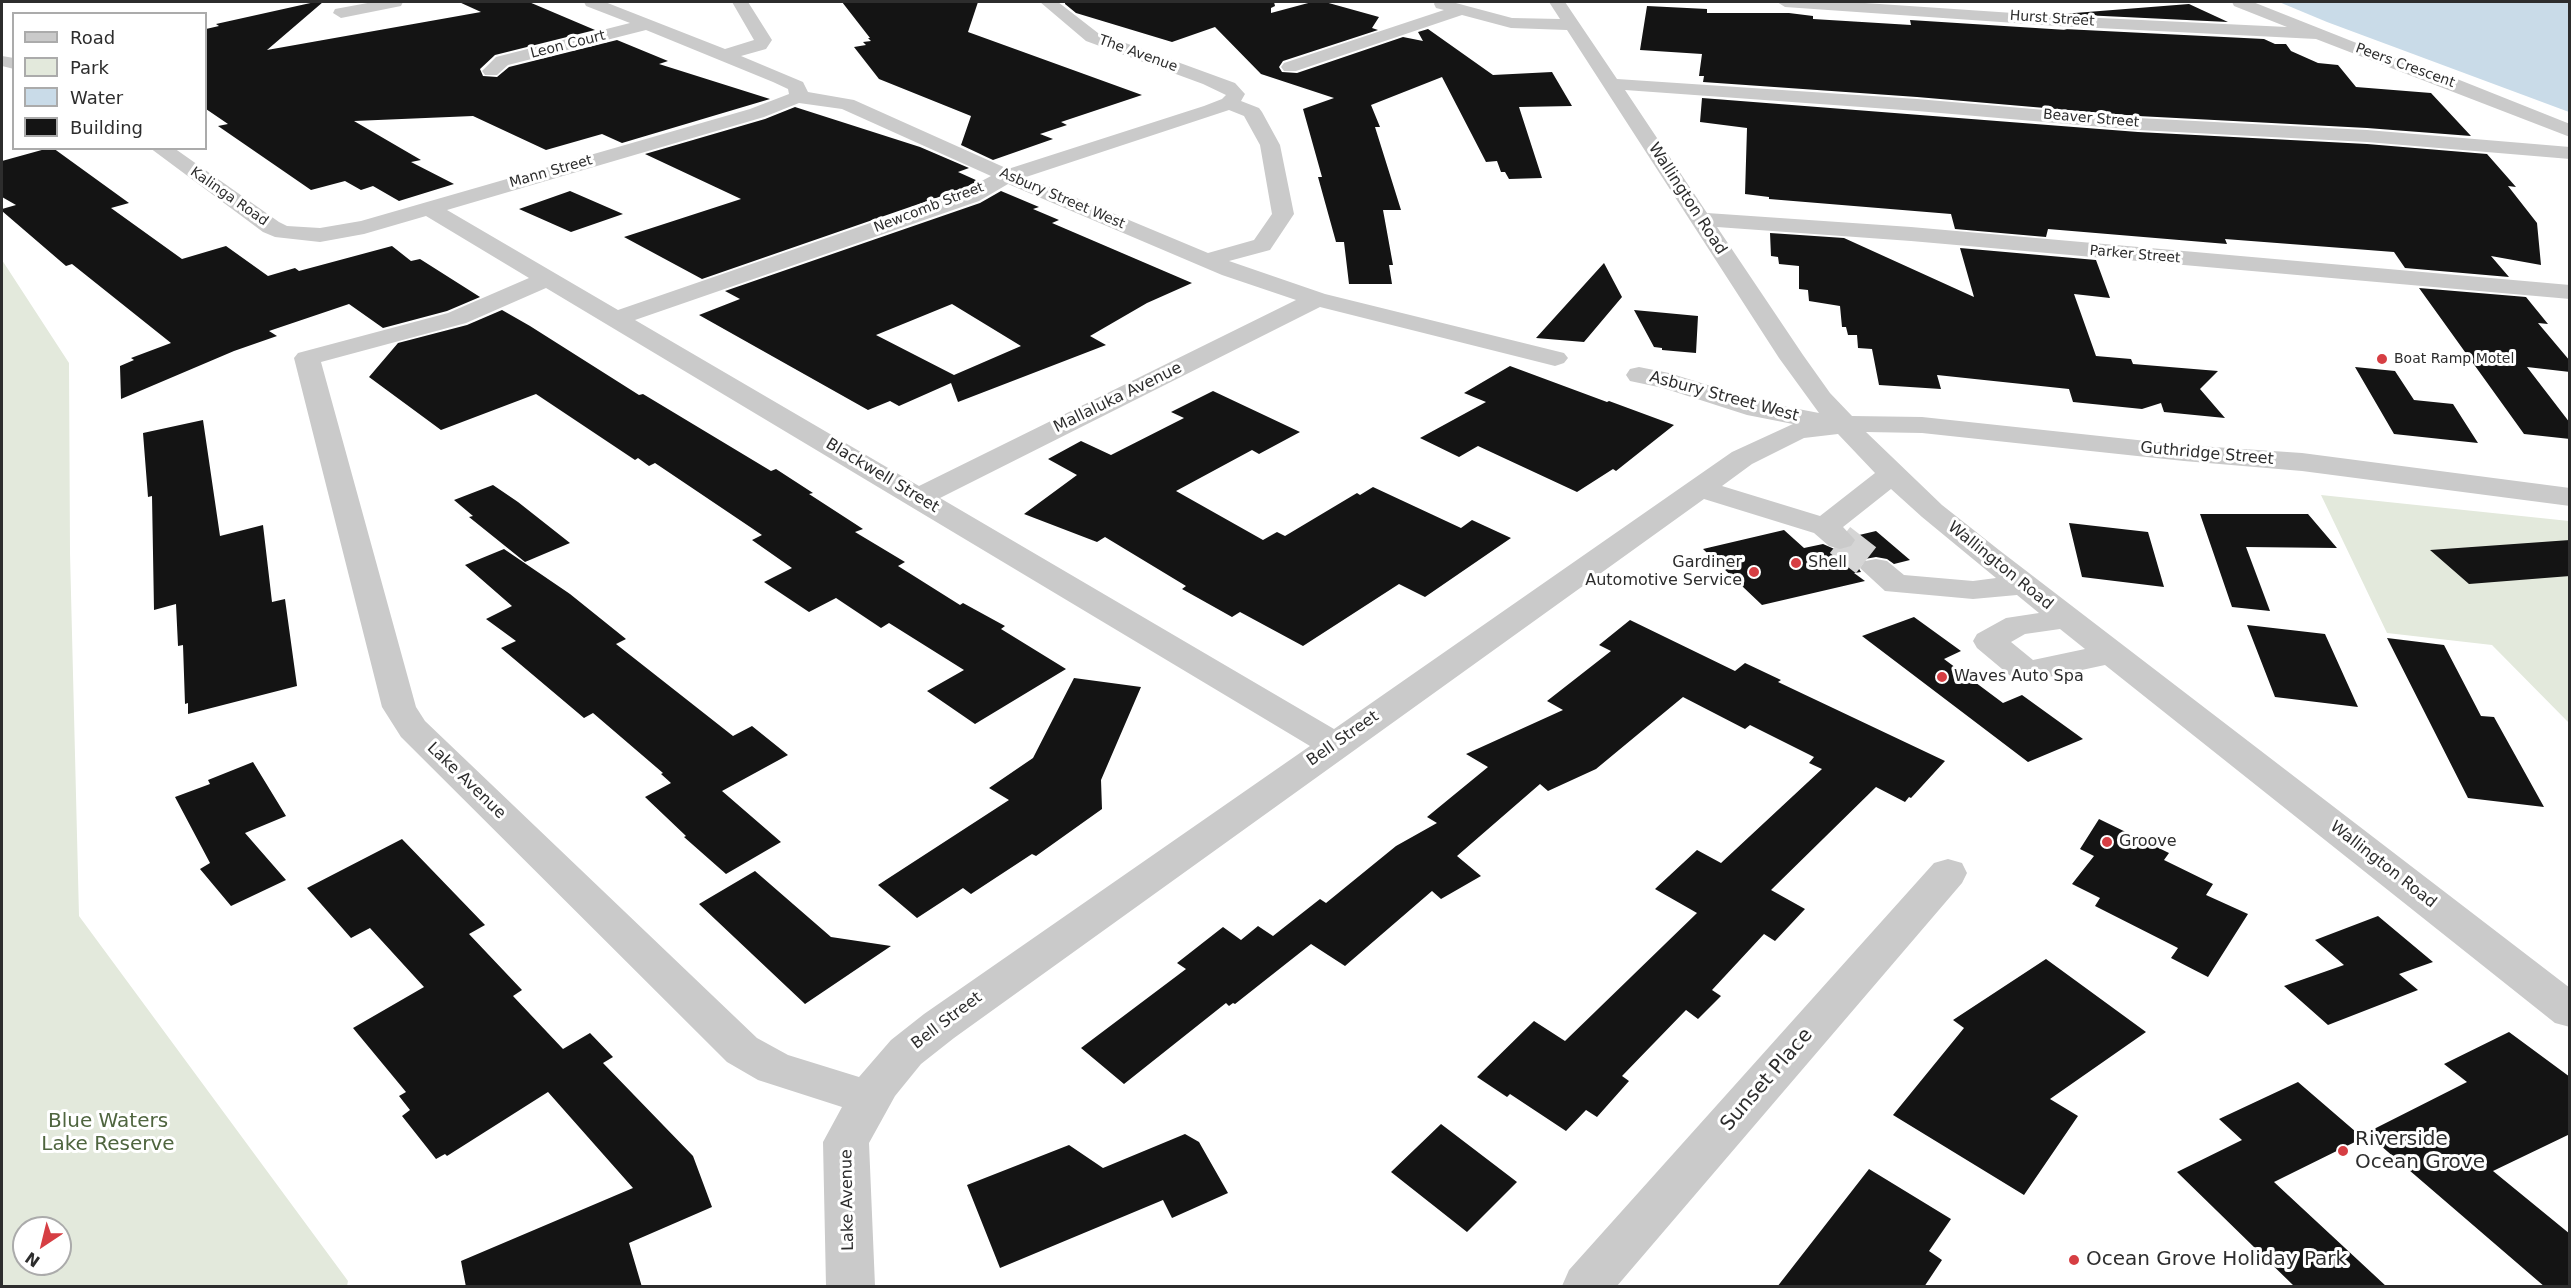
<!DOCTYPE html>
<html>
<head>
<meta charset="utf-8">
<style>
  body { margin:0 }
  #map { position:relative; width:2571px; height:1288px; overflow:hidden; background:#fff; font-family:"DejaVu Sans",sans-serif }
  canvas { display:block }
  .frame { position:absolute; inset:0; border:3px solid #2d2d2d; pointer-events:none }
  .legend { position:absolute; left:12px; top:12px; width:195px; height:138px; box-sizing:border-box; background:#fff; border:2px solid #ababab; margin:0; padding:8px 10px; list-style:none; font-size:18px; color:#2d2d2d }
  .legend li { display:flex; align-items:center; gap:12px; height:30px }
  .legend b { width:30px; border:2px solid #ababab }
  .north { position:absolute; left:12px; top:1216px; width:60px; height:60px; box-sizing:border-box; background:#fff; border:2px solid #ababab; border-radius:50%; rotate:215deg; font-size:16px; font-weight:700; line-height:24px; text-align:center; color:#2d2d2d }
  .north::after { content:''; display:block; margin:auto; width:21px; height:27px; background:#d63e43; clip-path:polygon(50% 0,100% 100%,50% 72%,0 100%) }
</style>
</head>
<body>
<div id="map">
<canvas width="2571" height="1288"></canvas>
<div class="frame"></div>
<ul class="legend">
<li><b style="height:8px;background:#cacaca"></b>Road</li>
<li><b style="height:16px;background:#e3e9dc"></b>Park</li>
<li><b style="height:16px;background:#c9dbe8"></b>Water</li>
<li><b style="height:16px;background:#141414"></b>Building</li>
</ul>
<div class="north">N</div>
</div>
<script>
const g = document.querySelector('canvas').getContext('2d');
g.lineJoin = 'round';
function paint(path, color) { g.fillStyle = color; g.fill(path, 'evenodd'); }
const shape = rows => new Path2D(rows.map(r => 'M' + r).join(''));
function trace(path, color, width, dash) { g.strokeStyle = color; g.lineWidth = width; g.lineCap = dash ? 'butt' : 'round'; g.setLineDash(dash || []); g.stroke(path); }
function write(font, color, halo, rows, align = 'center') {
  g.font = font + ' "DejaVu Sans",sans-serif'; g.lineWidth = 6; g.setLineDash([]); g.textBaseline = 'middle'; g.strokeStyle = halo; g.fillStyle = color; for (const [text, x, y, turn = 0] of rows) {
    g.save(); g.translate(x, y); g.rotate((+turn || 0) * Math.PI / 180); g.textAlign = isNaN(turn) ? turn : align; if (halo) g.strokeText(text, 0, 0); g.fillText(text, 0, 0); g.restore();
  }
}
paint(shape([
  [2,260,69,363,70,553,79,916,348,1281,347,1286,2,1286],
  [24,1228,60,1228,60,1264,24,1264],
  [2321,495,2569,521,2569,723,2492,645,2387,633]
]), '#e3e9dc');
paint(shape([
  [2279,2,2569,2,2569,112,2327,22]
]), '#c9dbe8');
paint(shape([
  [315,2,323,2,267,50,481,12,459,2,529,2,595,30,495,55,480,69,483,76,497,77,509,67,617,40,668,61,659,64,770,99,622,143,602,134,546,150,473,116,354,121,421,160,411,162,454,184,399,201,373,186,361,190,345,181,311,190,218,126,228,124,206,109,206,29,219,26,216,24],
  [842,2,978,2,968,32,1142,95,1061,122,1067,125,1040,134,1053,139,993,160,961,145,971,116,879,79,854,47,866,45,863,42,871,41,868,38,870,38],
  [1065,2,1274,2,1275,6,1271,8,1271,13,1312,2,1325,2,1379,17,1372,28,1378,30,1283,61,1279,67,1282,72,1297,73,1403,37,1423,41,1418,32,1428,29,1493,75,1552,72,1572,106,1519,107,1542,178,1509,179,1505,172,1501,172,1497,161,1486,162,1442,77,1371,105,1380,127,1375,127,1401,210,1383,210,1393,265,1389,265,1392,284,1349,284,1344,242,1336,242,1318,177,1322,177,1303,109,1334,98,1261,74,1215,27,1172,42,1076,13,1065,4],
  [2189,4,2228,22,2062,14],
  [1647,6,1707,9,1707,13,1789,13,1813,16,1813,19,1911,25,1910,20,2067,30,2064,29,2264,39,2275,44,2286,44,2291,51,2318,63,2338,65,2356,87,2431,93,2471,136,2367,128,2138,116,1917,97,1703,82,1704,76,1699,76,1702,54,1640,50],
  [1702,98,2138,132,2367,144,2487,154,2516,187,2508,186,2537,223,2541,265,2491,256,2509,277,2405,268,2394,252,2225,239,2227,244,2048,229,2046,237,1955,229,1951,214,1769,199,1769,197,1745,194,1747,128,1700,122],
  [795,107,920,147,969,168,958,172,978,181,962,189,702,279,624,237,741,199,645,154,765,119],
  [49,148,53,148,129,203,111,208,182,259,226,246,268,276,295,268,299,271,392,246,411,261,420,259,480,297,447,311,383,328,349,304,269,331,277,336,234,351,121,399,120,366,134,360,131,358,171,343,72,264,66,266,2,211,2,209,16,205,2,197,2,161],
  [570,191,623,214,571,232,519,209],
  [1001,191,1039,207,1033,209,1059,220,1052,223,1192,283,1147,303,1090,336,1106,345,958,402,951,383,899,406,890,401,868,410,699,315,740,299,725,291,980,203],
  [952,304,1021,346,954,375,876,335],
  [1770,233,1844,238,1974,297,1960,248,2096,260,2110,298,2074,294,2096,356,2131,359,2133,364,2218,371,2200,389,2225,418,2164,412,2161,403,2142,409,2073,402,2069,389,1937,375,1941,389,1879,385,1872,349,1858,348,1857,335,1848,335,1846,327,1842,327,1840,306,1809,301,1808,290,1799,289,1799,266,1779,264,1778,257,1771,256],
  [1604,263,1622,297,1584,342,1536,338],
  [2419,288,2526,297,2548,324,2538,323,2570,361,2570,372,2527,367,2570,423,2570,439,2524,434],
  [502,310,530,326,639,395,643,394,771,471,776,469,813,493,809,494,863,529,855,532,905,562,898,566,960,605,963,603,1005,626,1001,629,1066,669,975,724,927,691,964,670,889,623,881,628,836,598,809,612,764,582,792,568,752,540,762,535,655,463,649,466,638,458,635,460,536,394,441,430,369,377,398,343,467,325],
  [1634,310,1698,316,1696,353,1662,350,1662,348,1654,347],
  [1510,366,1607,402,1609,401,1674,425,1616,471,1613,469,1577,492,1478,446,1459,457,1420,438,1486,402,1464,393],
  [2355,367,2395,371,2414,400,2453,404,2478,443,2394,434],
  [1213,391,1300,432,1259,454,1252,450,1176,491,1263,540,1277,532,1285,536,1357,493,1360,495,1373,487,1461,528,1472,520,1511,538,1425,597,1399,584,1303,646,1240,612,1232,617,1182,589,1186,586,1105,537,1097,542,1024,514,1077,475,1048,459,1081,441,1111,455,1184,418,1171,412],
  [203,420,220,536,263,525,272,602,285,599,297,686,188,714,188,703,185,704,183,645,178,646,176,604,154,610,152,496,148,497,143,433],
  [493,485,518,502,570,543,525,562,469,517,473,516,454,500],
  [2200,514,2308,514,2337,548,2246,547,2270,611,2232,607],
  [2069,523,2148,532,2164,587,2082,577],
  [1784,530,1804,548,1823,544,1839,551,1853,547,1857,540,1855,536,1876,531,1910,560,1894,564,1887,559,1876,557,1865,559,1858,567,1861,572,1854,573,1865,581,1762,605,1703,549],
  [2570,540,2570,576,2469,584,2430,550],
  [504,549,570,594,626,639,616,644,733,736,752,726,788,755,722,791,781,842,726,874,684,837,686,836,645,797,671,783,661,774,663,773,593,713,584,718,501,648,516,641,486,619,512,606,465,565],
  [1914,617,1961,651,1944,659,2003,703,2022,695,2083,739,2028,762,1862,636],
  [1630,620,1735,671,1745,663,1781,680,1778,682,1945,761,1911,798,1909,797,1905,802,1876,787,1771,890,1805,909,1775,941,1764,934,1712,990,1721,996,1698,1019,1686,1010,1622,1076,1629,1081,1597,1117,1586,1110,1566,1131,1510,1094,1507,1097,1477,1077,1534,1021,1565,1041,1697,913,1655,889,1697,850,1721,863,1822,769,1809,763,1814,757,1750,725,1745,729,1683,697,1596,769,1548,791,1540,784,1457,856,1481,876,1441,899,1432,891,1345,966,1311,944,1235,1004,1233,1003,1229,1006,1226,1003,1124,1084,1081,1048,1186,969,1177,963,1223,927,1241,940,1258,926,1273,936,1320,899,1326,903,1396,846,1437,823,1427,817,1488,767,1466,754,1563,710,1547,701,1611,651,1599,645],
  [2247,625,2325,634,2358,707,2275,697],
  [2387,638,2444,645,2481,716,2494,717,2544,807,2468,798],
  [1074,678,1141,687,1101,780,1102,809,1036,856,1032,854,971,894,963,888,917,918,878,885,1009,800,989,788,1033,758],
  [253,762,286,816,245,833,286,880,231,906,200,869,210,863,175,797,210,784,208,780],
  [2099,819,2169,853,2164,860,2213,884,2206,895,2248,914,2208,977,2171,958,2178,948,2095,906,2100,898,2072,884,2094,856,2080,849],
  [402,839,485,925,469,934,522,990,513,996,563,1049,590,1033,613,1057,603,1063,693,1156,712,1207,629,1243,642,1287,466,1287,461,1261,633,1188,548,1092,447,1156,445,1154,436,1159,402,1116,410,1110,399,1096,406,1092,353,1028,424,987,370,928,351,938,307,888],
  [755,871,831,937,891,946,805,1004,699,904],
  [2378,916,2433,962,2399,974,2418,990,2328,1025,2284,986,2344,965,2315,940],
  [2046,959,2146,1032,2050,1099,2078,1116,2024,1195,1893,1115,1964,1028,1953,1020],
  [2509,1032,2570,1077,2570,1134,2493,1171,2570,1234,2570,1287,2545,1287,2366,1133,2467,1082,2444,1064],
  [2298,1082,2363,1138,2274,1182,2387,1287,2295,1287,2177,1172,2242,1140,2219,1119],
  [1441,1124,1517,1182,1467,1232,1391,1172],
  [1185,1134,1199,1142,1228,1193,1172,1218,1163,1200,1000,1268,967,1185,1069,1145,1103,1168],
  [1869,1169,1951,1219,1929,1251,1942,1260,1924,1287,1777,1287]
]), '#141414');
trace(shape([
  [1840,540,1876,568]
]), '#d5d5d5', 33, [33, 16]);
paint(shape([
  [373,2,403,2,401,6,341,18,333,13,335,9,373,2],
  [584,2,605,2,725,49,754,40,732,2,748,2,772,40,766,49,741,56,803,82,808,92,854,100,1008,169,1204,106,1222,99,1226,95,1203,84,1086,41,1040,2,1058,2,1098,33,1235,83,1245,94,1241,101,1259,108,1262,112,1280,145,1294,214,1270,250,1229,261,1325,294,1564,353,1568,358,1564,363,1555,366,1320,307,940,498,1334,729,1732,452,1793,424,1747,415,1663,388,1630,381,1626,375,1630,369,1639,367,1669,373,1762,402,1819,413,1779,358,1567,30,1511,28,1462,15,1296,71,1284,71,1281,67,1284,63,1444,10,1436,8,1434,4,1435,2,1452,2,1512,18,1560,19,1549,2,1565,2,1617,79,1917,99,2138,118,2367,130,2570,147,2570,159,2367,142,2138,130,1917,111,1625,90,1707,213,1911,227,2570,285,2570,299,1911,241,1717,227,1803,355,1830,393,1852,416,1922,417,2184,445,2302,453,2570,488,2570,506,2302,471,2184,461,1922,433,1866,432,1942,505,1999,550,2570,988,2570,1027,2555,1023,2105,665,2026,682,2014,679,1977,648,1973,641,1977,634,2006,618,2039,613,2017,595,1973,599,1885,591,1860,568,1865,561,1876,559,1887,561,1904,575,1973,581,1996,578,1922,517,1891,489,1843,527,1855,540,1851,546,1840,549,1829,546,1814,533,1704,499,954,1038,921,1064,895,1096,869,1143,875,1286,826,1286,823,1142,842,1107,758,1080,727,1062,401,737,382,707,294,358,298,353,448,313,529,278,426,216,364,234,320,242,275,237,263,232,150,148,174,148,279,222,287,226,320,228,361,221,750,109,789,94,788,89,773,82,646,30,508,65,497,75,485,75,482,71,496,57,630,23,586,6,584,2],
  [799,103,842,109,991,176,963,191,618,310,447,210,764,117,799,103],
  [1229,110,1244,116,1260,145,1272,214,1254,240,1208,253,1026,177,1229,110],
  [1008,184,1222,275,1296,300,919,486,635,320,979,201,1008,184],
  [546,288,1310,746,924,1014,891,1040,859,1077,788,1055,757,1038,425,721,416,707,321,362,466,323,546,288],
  [1838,434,1875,473,1820,516,1722,486,1752,464,1804,438,1838,434],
  [2060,629,2085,649,2033,660,2011,642,2025,634,2060,629],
  [1777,2,1850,2,2058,16,2287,27,2234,6,2232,2,2253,2,2402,61,2442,73,2570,124,2570,137,2316,39,2058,26,1785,7,1777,2],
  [2,56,14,58,14,69,2,66,2,56],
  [1948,859,1962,863,1967,873,1962,883,1617,1286,1562,1286,1569,1270,1934,863,1948,859]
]), '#cacaca');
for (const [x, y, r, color] of [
  [2382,359,6,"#d63e43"],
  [1796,563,6,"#d63e43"],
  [1754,572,6,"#d63e43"],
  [1942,677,6,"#d63e43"],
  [2107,842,6,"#d63e43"],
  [2343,1151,6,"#d63e43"],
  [2074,1260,6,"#d63e43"]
]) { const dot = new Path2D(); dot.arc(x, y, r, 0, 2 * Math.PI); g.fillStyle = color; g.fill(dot); trace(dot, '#fff', 2); }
write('14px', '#2d2d2d', '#fff', [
  ["Hurst Street",2052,19,4],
  ["Leon Court",568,45,-14],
  ["The Avenue",1138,54,20],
  ["Peers Crescent",2405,66,20],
  ["Beaver Street",2091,119,5],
  ["Mann Street",551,172,-16],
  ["Kalinga Road",229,197,35],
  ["Asbury Street West",1062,199,23],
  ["Newcomb Street",929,208,-21],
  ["Parker Street",2135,255,5]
]);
write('14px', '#2d2d2d', '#fff', [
  ["Boat Ramp Motel",2394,359]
], 'left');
write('16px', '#2d2d2d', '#fff', [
  ["Wallington Road",1687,199,57],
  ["Asbury Street West",1724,397,15],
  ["Mallaluka Avenue",1118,398,-26],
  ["Guthridge Street",2207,454,5],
  ["Blackwell Street",882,476,31],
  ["Wallington Road",2000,566,39],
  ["Bell Street",1343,739,-35],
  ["Lake Avenue",466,781,44],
  ["Wallington Road",2383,865,38],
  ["Bell Street",947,1021,-37],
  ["Lake Avenue",848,1200,-91]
]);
write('16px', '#2d2d2d', '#fff', [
  ["Gardiner",1742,563,"right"],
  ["Automotive Service",1742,581,"right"],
  ["Shell",1808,563],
  ["Waves Auto Spa",1954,677],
  ["Groove",2119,842]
], 'left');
write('20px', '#2d2d2d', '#fff', [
  ["Sunset Place",1767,1080,-49]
]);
write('20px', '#4f653f', '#fff', [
  ["Blue Waters",108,1122],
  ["Lake Reserve",108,1145]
]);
write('20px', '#2d2d2d', '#fff', [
  ["Riverside",2355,1140],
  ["Ocean Grove",2355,1163],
  ["Ocean Grove Holiday Park",2086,1260]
], 'left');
</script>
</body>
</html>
